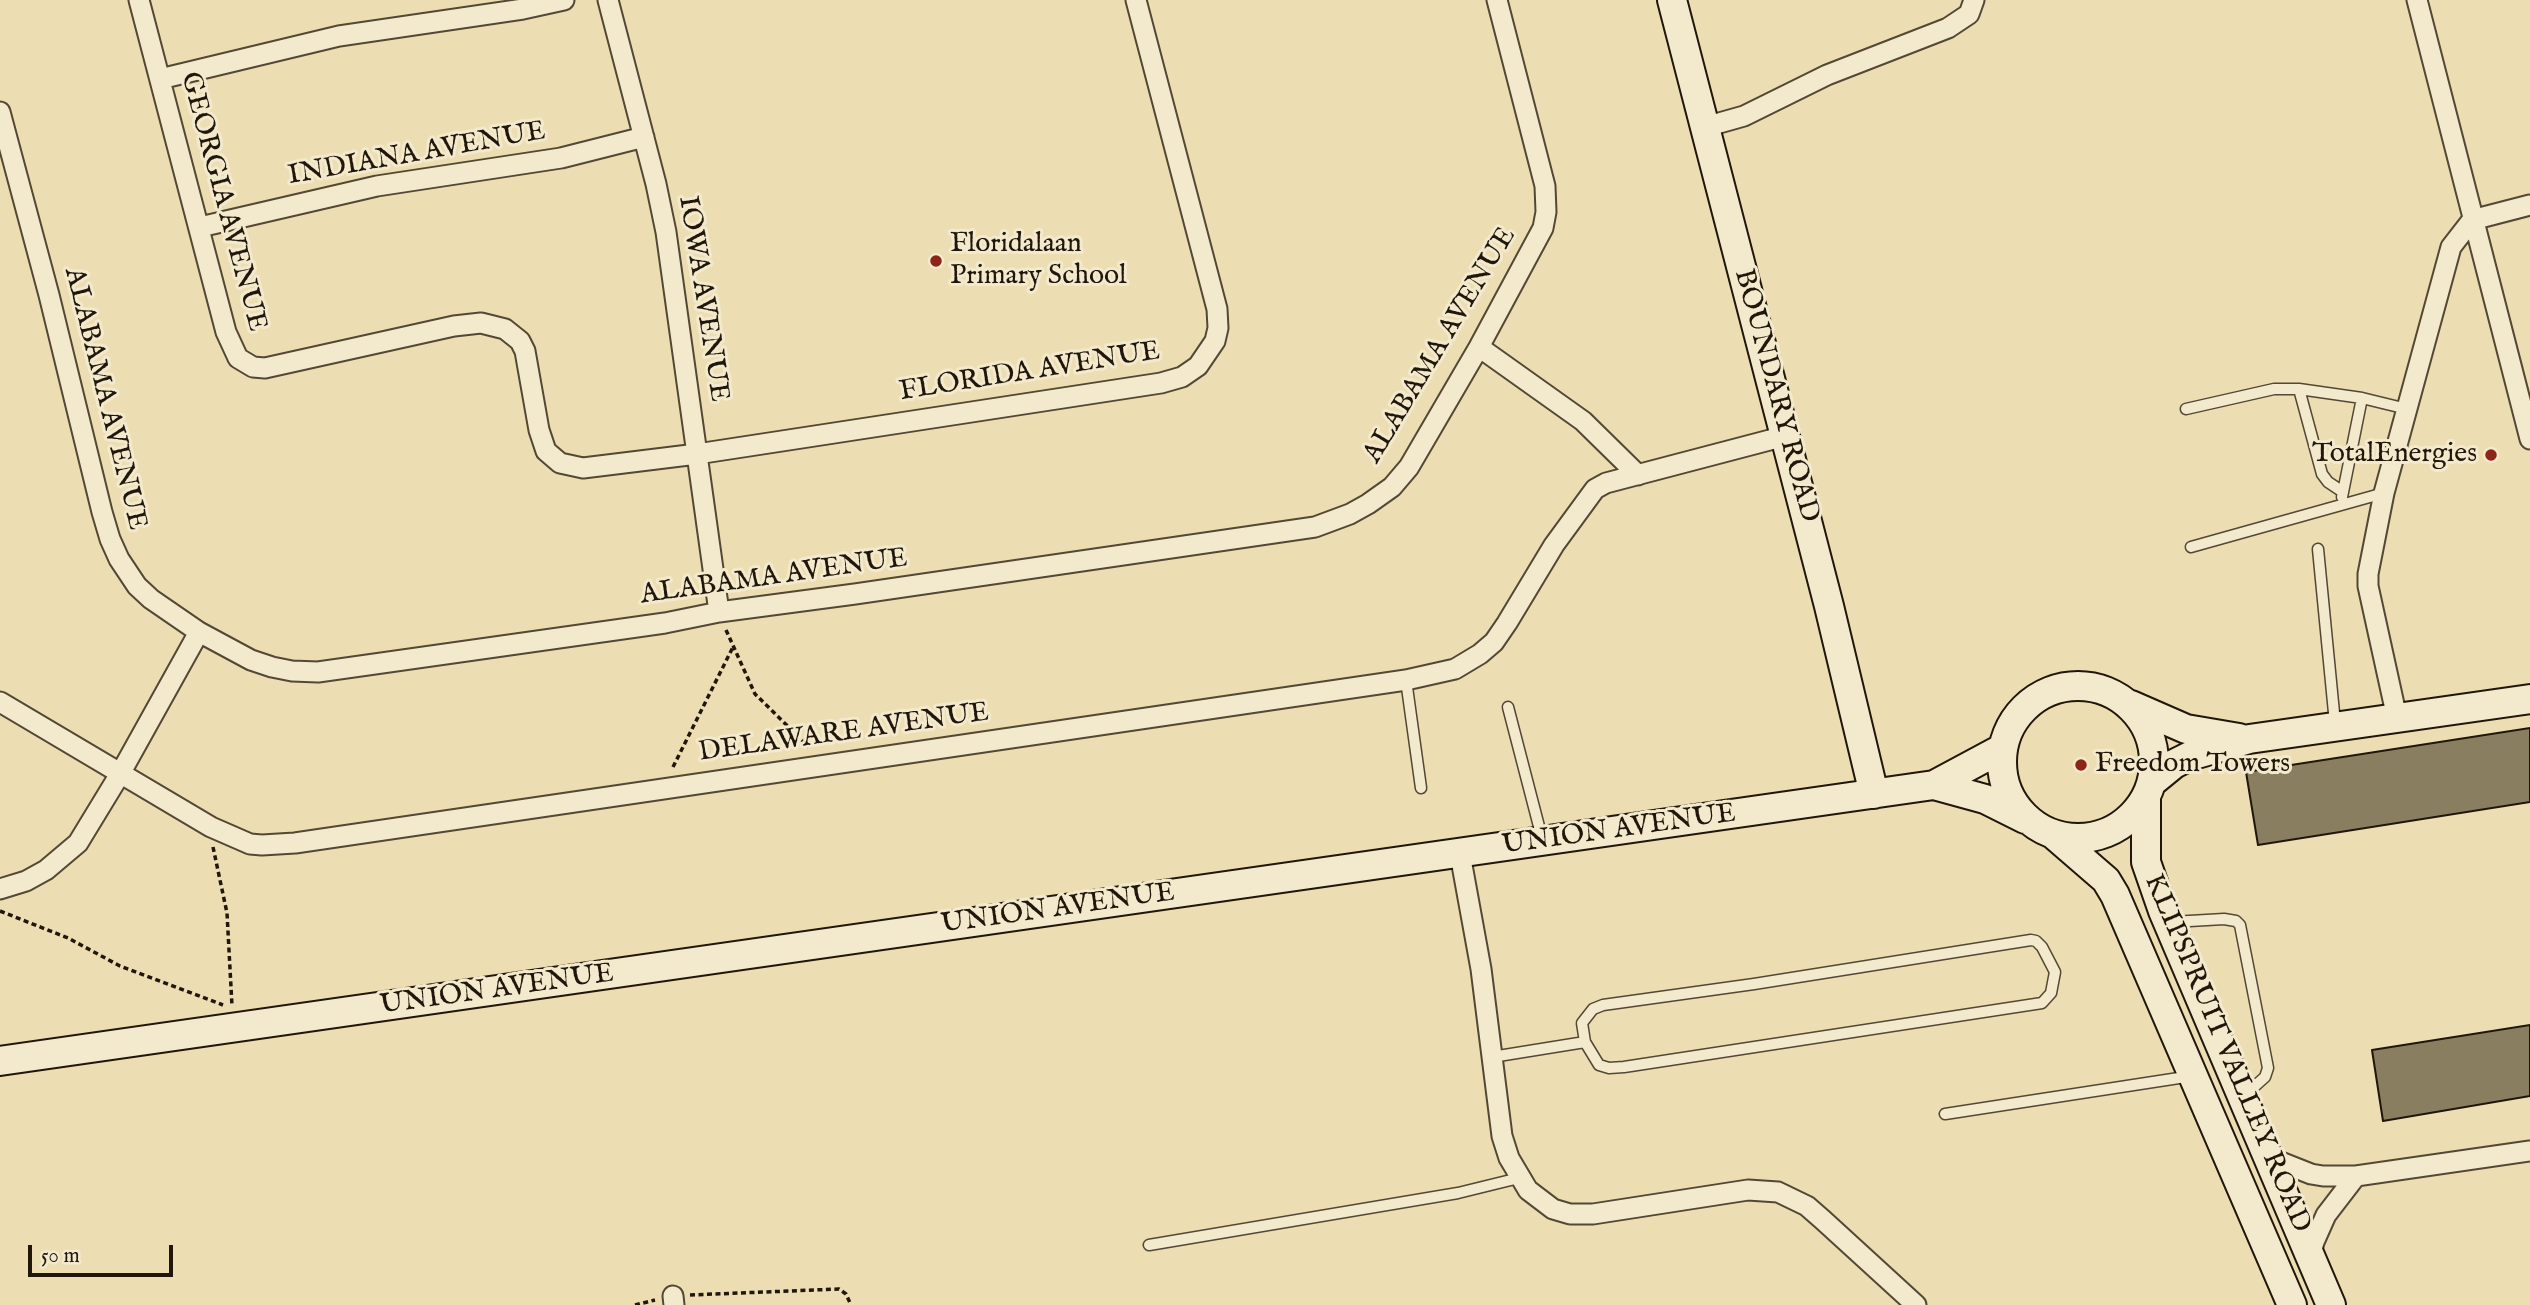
<!DOCTYPE html>
<html>
<head>
<meta charset="utf-8">
<style>
  body { margin:0 }
  #map { position:relative; width:2530px; height:1305px; overflow:hidden; background:#ecddb2; font-family:"IM FELL English",serif }
  canvas { display:block }
  .scale { position:absolute; left:28px; top:1245px; width:145px; height:32px; box-sizing:border-box; border:4px solid #20170a; border-top:0; padding-left:9px; font-size:21px; line-height:24px; white-space:nowrap; color:#20170a; -webkit-text-stroke:5px #f3e9cd; paint-order:stroke }
</style>
</head>
<body>
<div id="map">
<canvas width="2530" height="1305"></canvas>
<div class="scale">50 m</div>
</div>
<script>
const g = document.querySelector('canvas').getContext('2d');
g.lineJoin = 'round';
function paint(path, color) { g.fillStyle = color; g.fill(path, 'evenodd'); }
const shape = rows => new Path2D(rows.map(r => 'M' + r).join(''));
function trace(path, color, width, dash) { g.strokeStyle = color; g.lineWidth = width; g.lineCap = dash ? 'butt' : 'round'; g.setLineDash(dash || []); g.stroke(path); }
function write(font, color, halo, rows, align = 'center') {
  g.font = font + ' "IM FELL English",serif'; g.lineWidth = 6; g.setLineDash([]); g.textBaseline = 'middle'; g.strokeStyle = halo; g.fillStyle = color; for (const [text, x, y, turn = 0] of rows) {
    g.save(); g.translate(x, y); g.rotate((+turn || 0) * Math.PI / 180); g.textAlign = isNaN(turn) ? turn : align; if (halo) g.strokeText(text, 0, 0); g.fillText(text, 0, 0); g.restore();
  }
}
const building = shape([
  [2530,728,2530,802,2258,845,2246,772,2530,728],
  [2530,1025,2530,1096,2383,1121,2372,1050,2530,1025]
]);
paint(building, '#8a7e61');
trace(building, '#20170a', 2);
const lane = shape([
  [2299,389,2322,474,2328,482,2343,492],
  [2186,409,2274,389,2299,389,2362,398,2407,409],
  [2342,497,2362,398],
  [2191,547,2384,493],
  [2318,549,2335,723],
  [1406,680,1421,788],
  [1508,707,1542,838],
  [2172,922,2224,919,2236,921,2240,925,2268,1068,2265,1077,2246,1094],
  [1492,1057,1585,1042,1582,1023,1593,1009,1603,1005,1754,984,2031,940,2036,941,2042,947,2055,972,2051,993,2042,1003,1624,1067,1609,1068,1599,1065,1585,1042],
  [1945,1114,2192,1076],
  [1149,1245,1458,1193,1519,1178]
]);
const street = shape([
  [139,0,226,332,238,358,253,367,265,368,454,326,481,323,505,329,520,341,525,351,539,430,546,451,560,463,583,468,697,454,1161,383,1182,377,1198,366,1215,341,1218,328,1217,309,1136,0],
  [608,0,656,184,666,232,719,612],
  [2417,0,2530,439],
  [160,79,339,36,523,9,564,0],
  [0,112,49,295,102,512,110,539,119,559,137,586,151,599,199,632,251,660,272,667,292,671,318,672,665,623,719,612,855,594,1315,527,1350,514,1368,504,1392,487,1409,467,1479,347,1543,228,1546,212,1545,186,1497,0],
  [1705,127,1744,116,1827,75,1948,28,1969,14,1974,0],
  [200,227,377,186,561,158,644,137],
  [1479,347,1583,421,1638,475],
  [0,702,211,827,250,844,262,845,295,843,1113,723,1406,680,1455,669,1480,654,1494,642,1507,623,1554,545,1595,489,1606,483,1785,436],
  [2397,718,2368,586,2368,574,2384,493,2451,247,2472,220,2530,205],
  [1460,854,1481,969,1502,1136,1509,1158,1528,1190,1553,1209,1570,1214,1593,1214,1748,1190,1778,1192,1807,1206,1823,1220,1916,1305],
  [0,889,26,881,46,870,78,843,120,774,199,632],
  [2268,1157,2311,1174,2323,1176,2356,1176,2530,1151],
  [2310,1257,2314,1242,2326,1215,2356,1176],
  [673,1296,674,1305]
]);
const secondary = shape([
  [1672,0,1829,606,1874,794],
  '2002 762a76 76 0 1 1 152 0a76 76 0 1 1-152 0Z',
  [2131,705,2186,729,2239,738],
  [2152,782,2174,764,2190,756,2249,739,2530,699],
  [1934,785,1985,799,2025,819],
  [2146,798,2146,862,2163,911,2331,1305],
  [2054,835,2106,880,2115,895,2292,1305],
  [0,1061,1934,785,2003,748]
]);
trace(lane, '#534834', 13);
trace(street, '#534834', 23);
trace(secondary, '#20170a', 32);
trace(shape([
  [726,630,755,694,809,747],
  [673,767,733,647],
  [213,847,227,913,232,1006],
  [0,911,68,938,120,966,223,1005],
  [690,1295,839,1289,846,1294,851,1305],
  [635,1305,655,1300]
]), '#20170a', 3.5, [5, 3.5]);
trace(lane, '#f3e9cd', 10);
trace(street, '#f3e9cd', 19);
trace(secondary, '#f3e9cd', 28);
for (const [x, y, r, color] of [
  [936,261,7,"#8f2418"],
  [2491,455,7,"#8f2418"],
  [2081,765,7,"#8f2418"]
]) { const dot = new Path2D(); dot.arc(x, y, r, 0, 2 * Math.PI); g.fillStyle = color; g.fill(dot); trace(dot, '#f3e9cd', 2.5); }
write('28px', '#20170a', '#f3e9cd', [
  ["INDIANA AVENUE",417,155,-10],
  ["GEORGIA AVENUE",222,202,75],
  ["IOWA AVENUE",702,299,81],
  ["ALABAMA AVENUE",1441,346,-59],
  ["FLORIDA AVENUE",1030,373,-9],
  ["BOUNDARY ROAD",1775,396,75],
  ["ALABAMA AVENUE",104,399,76],
  ["ALABAMA AVENUE",774,578,-8],
  ["DELAWARE AVENUE",844,734,-8],
  ["UNION AVENUE",1619,831,-8],
  ["UNION AVENUE",1058,910,-8],
  ["UNION AVENUE",497,991,-8],
  ["KLIPSPRUIT VALLEY ROAD",2226,1054,67]
]);
write('28px', '#20170a', '#f3e9cd', [
  ["Floridalaan",950,245],
  ["Primary School",950,277],
  ["TotalEnergies",2477,455,"right"],
  ["Freedom Towers",2095,765]
], 'left');
</script>
</body>
</html>
